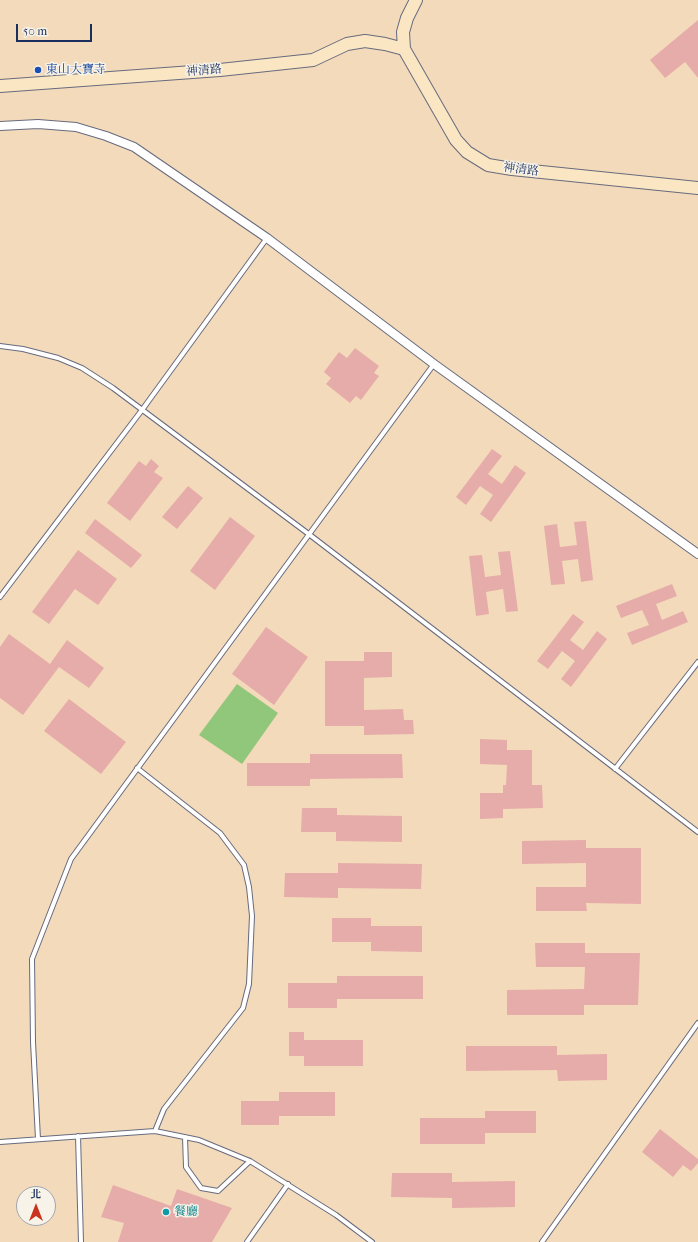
<!DOCTYPE html>
<html>
<head>
<meta charset="utf-8">
<style>
  body { margin:0 }
  #map { position:relative; width:698px; height:1242px; overflow:hidden; background:#f3daba; font-family:"IM FELL French Canon","Noto Serif TC",serif }
  canvas { display:block }
  .north { position:absolute; left:16px; top:1186px; width:40px; height:40px; box-sizing:border-box; background:#f7f3e8; border:1px solid #9fa5b1; border-radius:50%; rotate:0deg; font-size:11px; font-weight:700; line-height:16px; text-align:center; color:#1b2f5e }
  .north::after { content:''; display:block; margin:auto; width:14px; height:18px; background:#c8321e; clip-path:polygon(50% 0,100% 100%,50% 72%,0 100%) }
  .scale { position:absolute; left:16px; top:24px; width:76px; height:18px; box-sizing:border-box; border:2px solid #1b2f5e; border-top:0; padding-left:5px; font-size:12px; line-height:14px; white-space:nowrap; color:#1b2f5e; -webkit-text-stroke:3px #f7f3e8; paint-order:stroke }
</style>
</head>
<body>
<div id="map">
<canvas width="698" height="1242"></canvas>
<div class="north">北</div>
<div class="scale">50 m</div>
</div>
<script>
const g = document.querySelector('canvas').getContext('2d');
g.lineJoin = 'round';
function paint(path, color) { g.fillStyle = color; g.fill(path, 'evenodd'); }
const shape = rows => new Path2D(rows.map(r => 'M' + r).join(''));
function trace(path, color, width, dash) { g.strokeStyle = color; g.lineWidth = width; g.lineCap = dash ? 'butt' : 'round'; g.setLineDash(dash || []); g.stroke(path); }
function write(font, color, halo, rows, align = 'center') {
  g.font = font + ' "IM FELL French Canon","Noto Serif TC",serif'; g.lineWidth = 3; g.setLineDash([]); g.textBaseline = 'middle'; g.strokeStyle = halo; g.fillStyle = color; for (const [text, x, y, turn = 0] of rows) {
    g.save(); g.translate(x, y); g.rotate((+turn || 0) * Math.PI / 180); g.textAlign = isNaN(turn) ? turn : align; if (halo) g.strokeText(text, 0, 0); g.fillText(text, 0, 0); g.restore();
  }
}
paint(shape([
  [237,684,278,713,242,764,199,735]
]), '#90c77a');
paint(shape([
  [698,20,698,78,685,62,665,78,650,60],
  [355,348,379,366,374,373,379,376,361,400,356,396,350,403,326,384,331,378,324,372,339,352,347,358],
  [492,449,502,456,488,474,502,484,515,465,526,473,491,522,480,514,493,495,480,486,466,505,456,497],
  [151,459,159,466,154,472,163,478,130,521,107,503,139,461,146,466],
  [188,486,203,498,177,529,162,517],
  [230,517,255,536,215,590,190,571],
  [95,519,142,555,131,568,85,533],
  [586,521,593,580,581,582,578,559,562,561,565,584,551,585,544,526,557,524,560,547,577,545,574,522],
  [78,550,117,579,98,605,75,589,49,624,32,612],
  [510,551,518,611,506,612,503,589,486,592,489,614,476,616,469,556,482,555,485,577,501,575,498,552],
  [672,584,677,596,656,604,662,620,683,611,688,622,632,645,627,633,649,625,642,610,621,618,616,606],
  [573,614,584,622,570,640,583,650,597,631,607,639,571,687,561,679,575,661,562,651,548,669,537,661],
  [266,627,308,657,274,705,232,674],
  [9,634,50,664,67,640,104,668,89,688,59,667,23,715,0,698,0,647],
  [364,652,392,652,392,677,364,678,364,710,403,709,404,720,413,720,414,734,364,735,364,726,325,726,325,661,364,661],
  [69,699,126,742,101,774,44,731],
  [480,739,507,740,507,750,532,750,532,785,542,785,543,808,503,809,503,818,480,819,480,793,503,793,503,785,506,785,507,765,480,764],
  [310,754,402,754,403,778,310,779,310,786,247,786,247,763,310,763],
  [302,808,337,808,337,815,402,816,402,842,336,841,336,832,301,832],
  [586,840,586,848,641,848,641,904,586,903,587,911,536,911,536,887,586,887,586,863,522,864,522,841],
  [338,863,422,864,421,889,338,888,338,898,284,897,285,873,338,873],
  [332,918,371,918,371,926,422,926,422,952,371,951,371,942,332,942],
  [535,943,585,943,585,953,640,953,638,1005,584,1005,584,1015,507,1015,507,990,584,989,585,967,536,967],
  [337,976,423,976,423,999,337,999,337,1008,288,1008,288,983,337,983],
  [289,1032,304,1032,304,1040,363,1040,363,1066,304,1066,304,1056,289,1056],
  [466,1046,557,1046,557,1055,607,1054,607,1080,558,1081,557,1070,466,1071],
  [279,1092,335,1092,335,1116,279,1116,279,1125,241,1125,241,1101,279,1101],
  [485,1111,536,1111,536,1133,485,1133,485,1144,420,1144,420,1118,485,1118],
  [660,1129,698,1159,698,1163,691,1171,683,1165,673,1177,642,1152],
  [392,1173,452,1173,452,1182,515,1181,515,1207,452,1208,452,1198,391,1197],
  [113,1185,171,1206,177,1189,232,1208,212,1242,118,1242,124,1223,101,1217]
]), '#e6aca9');
const lane = shape([
  [0,346,23,349,58,358,82,368,113,388,310,535,698,832],
  [0,597,142,410,267,238],
  [137,768,220,833,244,865,249,887,252,916,249,984,243,1008,164,1109,155,1131],
  [615,769,698,662],
  [78,1136,81,1242],
  [185,1137,186,1167,201,1188,218,1191,250,1161],
  [38,1139,33,1042,32,959,71,859,434,364],
  [0,1142,155,1131,199,1140,250,1161,336,1215,372,1242],
  [247,1242,288,1184],
  [542,1242,698,1023]
]);
const street = shape([
  [0,126,38,124,76,127,106,136,134,147,267,238,434,364,698,554]
]);
const secondary = shape([
  [404,49,403,32,407,18,416,0],
  [0,86,220,70,313,60,347,44,365,41,385,44,404,49,456,140,467,152,488,165,512,169,698,188]
]);
trace(lane, '#676b7e', 6);
trace(street, '#676b7e', 10);
trace(secondary, '#676b7e', 14);
trace(lane, '#fff', 4);
trace(street, '#fff', 8);
trace(secondary, '#fbe6c4', 12);
for (const [x, y, r, color] of [
  [38,70,4,"#1a4fb4"],
  [166,1212,4,"#0f9aa8"]
]) { const dot = new Path2D(); dot.arc(x, y, r, 0, 2 * Math.PI); g.fillStyle = color; g.fill(dot); trace(dot, '#f7f3e8', 1.5); }
write('12px', '#164399', '#f7f3e8', [
  ["東山大寶寺",46,70]
], 'left');
write('12px', '#1b2f5e', '#f7f3e8', [
  ["神清路",204,71,-5],
  ["神清路",521,170,7]
]);
write('12px', '#0d838f', '#f7f3e8', [
  ["餐廳",174,1212]
], 'left');
</script>
</body>
</html>
